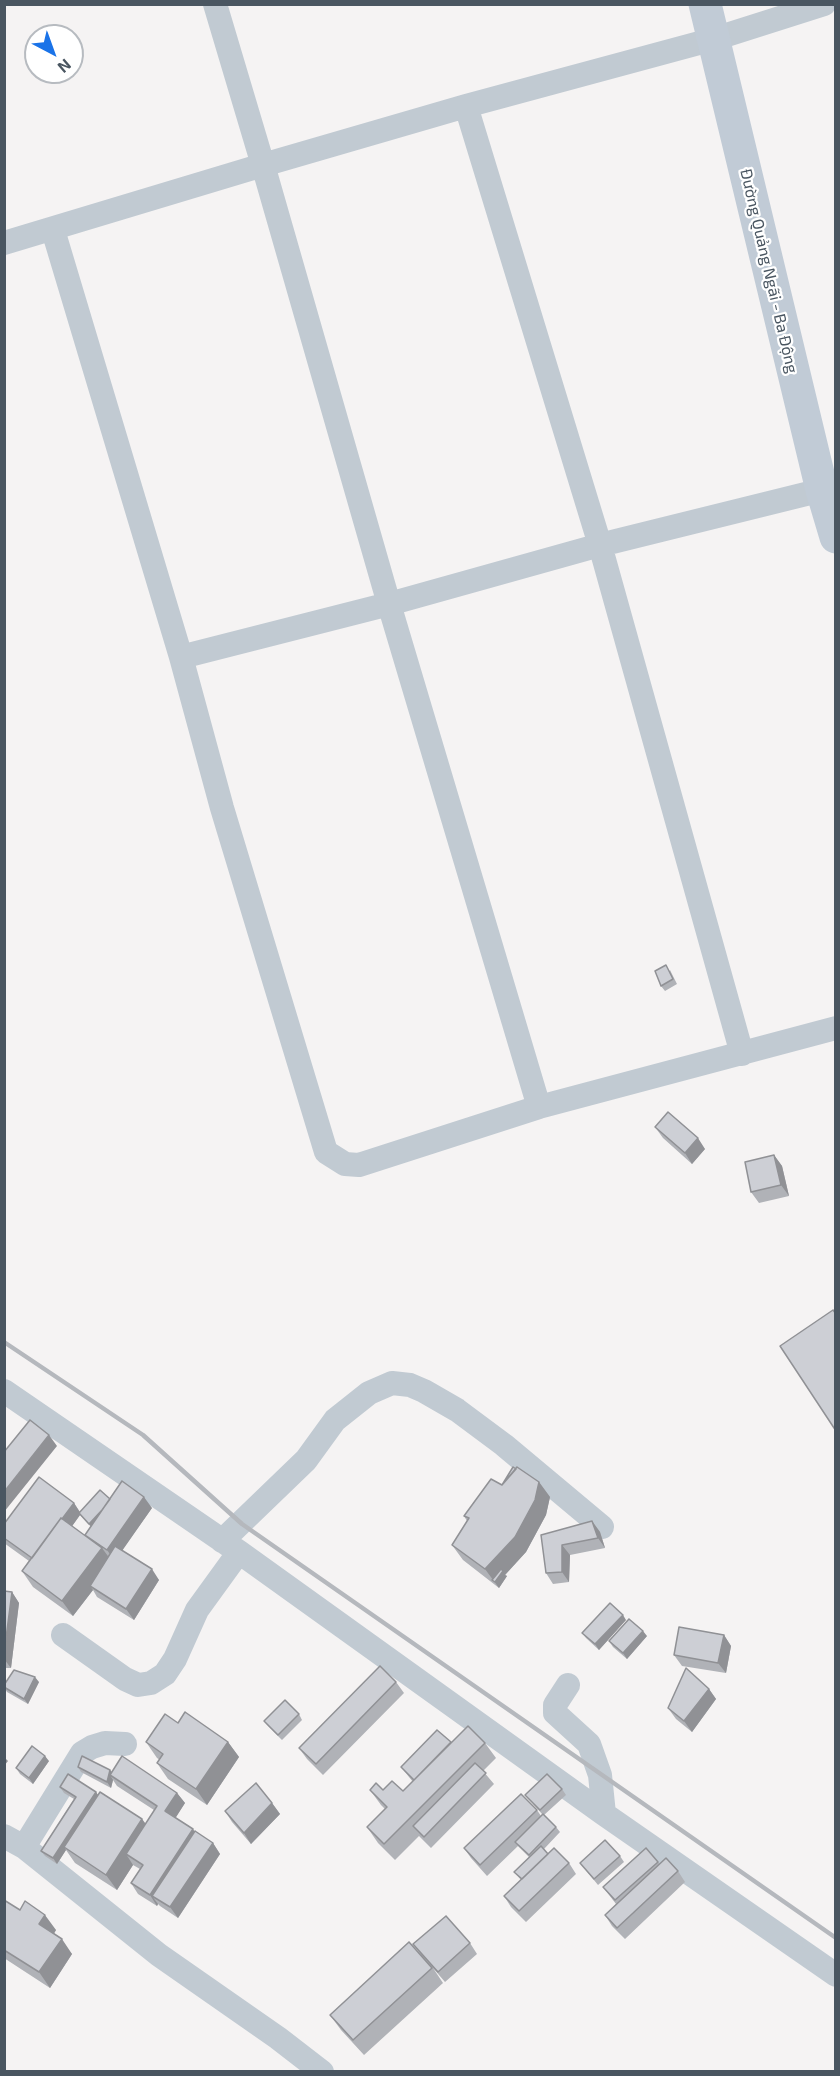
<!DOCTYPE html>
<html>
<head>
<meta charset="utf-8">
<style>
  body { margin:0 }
  #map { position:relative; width:840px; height:2076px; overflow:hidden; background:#f5f3f3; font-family:"Exo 2",sans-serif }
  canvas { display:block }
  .frame { position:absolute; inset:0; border:6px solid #4a5661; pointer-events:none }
  .north { position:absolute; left:24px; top:24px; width:60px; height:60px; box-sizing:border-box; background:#fff; border:2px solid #b7bbc0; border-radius:50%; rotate:139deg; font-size:16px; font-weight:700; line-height:24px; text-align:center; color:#4a5661 }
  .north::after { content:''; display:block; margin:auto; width:21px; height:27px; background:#1a73e8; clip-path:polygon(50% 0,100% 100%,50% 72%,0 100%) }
</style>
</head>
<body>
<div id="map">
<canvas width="840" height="2076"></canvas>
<div class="frame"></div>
<div class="north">N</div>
</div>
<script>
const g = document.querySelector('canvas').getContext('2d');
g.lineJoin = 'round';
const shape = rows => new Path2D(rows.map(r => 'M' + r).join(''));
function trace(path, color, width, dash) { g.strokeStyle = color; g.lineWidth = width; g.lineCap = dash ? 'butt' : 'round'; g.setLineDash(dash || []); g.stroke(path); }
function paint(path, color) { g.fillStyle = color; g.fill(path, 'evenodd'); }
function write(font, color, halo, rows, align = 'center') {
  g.font = font + ' "Exo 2",sans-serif'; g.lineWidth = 4.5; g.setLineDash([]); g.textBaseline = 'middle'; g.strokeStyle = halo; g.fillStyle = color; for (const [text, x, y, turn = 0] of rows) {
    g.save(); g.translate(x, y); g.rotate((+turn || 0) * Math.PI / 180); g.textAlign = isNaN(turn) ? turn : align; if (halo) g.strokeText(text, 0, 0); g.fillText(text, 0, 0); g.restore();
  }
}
trace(shape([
  [215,4,263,165,389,604,539,1107],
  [466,106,600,545,742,1054],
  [53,230,181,657,222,808,326,1152,345,1164,359,1165,539,1107,836,1028],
  [4,243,263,165,466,106,714,39,824,4],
  [181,657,389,604,600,545,822,490],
  [4,1391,239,1552,604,1814,836,1975],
  [222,1541,306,1460,335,1420,369,1393,392,1383,410,1385,424,1391,457,1410,504,1445,602,1527],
  [63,1635,125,1679,138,1685,151,1683,165,1674,175,1659,197,1610,239,1552],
  [568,1685,555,1705,555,1713,589,1744,600,1775,604,1814],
  [4,1836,24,1847,159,1955,278,2038,322,2072],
  [24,1847,82,1753,92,1747,105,1743,125,1744]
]), '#c1cad2', 24);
trace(shape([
  [705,4,822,490,836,537]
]), '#c1cbd6', 33);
trace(shape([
  [4,1342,143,1435,242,1524,836,1938]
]), '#b5b8bd', 4.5);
paint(shape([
  [670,970,677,984,665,991,661,986],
  [655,1127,705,1149,692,1164,663,1138],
  [774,1155,782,1166,789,1196,759,1203,751,1192],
  [516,1469,539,1482,550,1497,546,1515,526,1552,505,1575,507,1576,499,1588,463,1560,452,1545,467,1521,464,1516,502,1485],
  [110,1499,152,1508,122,1550,159,1580,134,1620,97,1597,93,1590,73,1616,33,1587,22,1571,29,1561,4,1543,4,1524,74,1503,80,1512],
  [80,1515,91,1527,87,1537,72,1526],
  [592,1521,600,1532,605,1548,570,1555,569,1582,553,1584,546,1573,541,1535],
  [4,1591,12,1592,19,1603,11,1668,4,1668],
  [626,1620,599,1650,586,1638,582,1633],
  [724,1635,731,1646,726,1673,682,1666,674,1655],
  [647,1636,627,1659,613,1647,609,1641],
  [39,1682,28,1704,7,1692,4,1687,4,1685],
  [396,1682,404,1693,323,1775,307,1759,299,1748],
  [709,1689,716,1699,692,1732,676,1719,668,1708],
  [299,1714,302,1720,282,1740,268,1726,264,1721],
  [178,1723,228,1742,239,1757,207,1805,168,1779,157,1763,160,1760,157,1758,146,1742],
  [451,1743,485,1743,496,1758,483,1771,494,1784,431,1848,419,1836,395,1860,378,1843,367,1827,385,1809,381,1805,370,1790,403,1791,413,1782,401,1767],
  [49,1761,33,1784,20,1774,16,1768],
  [78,1767,110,1770,112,1772,177,1793,185,1803,175,1818,194,1832,213,1843,220,1854,178,1918,160,1906,158,1904,157,1906,138,1894,131,1883,140,1869,133,1865,117,1890,75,1863,66,1850,57,1864,45,1856,41,1851,74,1799,64,1793,60,1787,96,1792,98,1795,142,1819,146,1824,154,1810,117,1786,113,1780,111,1788,81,1772],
  [562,1789,566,1795,544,1815,556,1827,560,1832,544,1849,548,1854,569,1863,576,1874,526,1922,511,1907,504,1896,521,1880,514,1872,529,1857,518,1846,487,1876,471,1858,464,1848,537,1810,541,1816,542,1814,525,1795],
  [272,1803,280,1814,251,1844,232,1822,225,1811],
  [646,1848,660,1864,678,1871,685,1882,625,1939,612,1926,605,1915,616,1904,603,1887],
  [620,1856,624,1862,598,1885,580,1863],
  [4,1900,20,1910,56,1930,54,1934,72,1954,50,1988,4,1958],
  [470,1943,477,1954,445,1982,433,1968,443,1983,364,2055,341,2030,330,2015,421,1955,413,1944]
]), '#b0b2b7');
paint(shape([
  [698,1138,705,1149,692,1164,685,1153],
  [774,1155,782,1166,789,1196,781,1185],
  [49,1435,57,1446,4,1512,4,1492],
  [539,1482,550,1497,546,1515,526,1552,505,1575,507,1576,499,1588,485,1569],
  [144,1497,152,1508,115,1561,107,1550],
  [111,1501,93,1529,89,1524],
  [74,1503,81,1514,79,1513,80,1515,41,1570,33,1559],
  [592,1521,600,1532,605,1548,598,1538],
  [562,1545,570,1555,569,1582,562,1572],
  [102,1548,113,1563,90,1586,93,1590,73,1616,62,1601],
  [152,1569,159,1580,134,1620,126,1609],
  [12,1592,19,1603,11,1668,4,1659,4,1653],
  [623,1615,626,1620,599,1650,595,1644],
  [643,1631,647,1636,627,1659,623,1653],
  [724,1635,731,1646,726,1673,718,1663],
  [35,1677,39,1682,28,1704,24,1699],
  [709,1689,716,1699,692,1732,684,1721],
  [228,1742,239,1757,207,1805,196,1789],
  [45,1756,49,1761,33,1784,29,1778],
  [4,1757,8,1761,4,1766],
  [110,1770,114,1775,110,1775,113,1780,111,1788,107,1782],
  [96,1792,100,1798,64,1847,66,1850,57,1864,53,1858],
  [177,1793,185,1803,173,1822,165,1811],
  [272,1803,280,1814,251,1844,244,1833],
  [142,1819,153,1835,126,1854,133,1865,117,1890,106,1875],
  [193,1829,200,1840,152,1896,158,1904,157,1906,150,1895],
  [213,1843,220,1854,178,1918,170,1907],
  [45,1915,56,1930,50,1939,39,1924],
  [62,1939,72,1954,50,1988,39,1972]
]), '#909195');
const building = shape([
  [666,965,673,979,661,986,655,971,666,965],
  [668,1112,698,1138,685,1153,655,1127,668,1112],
  [774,1155,781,1185,751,1192,745,1162,774,1155],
  [833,1310,836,1314,836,1431,780,1346,833,1310],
  [30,1420,49,1435,4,1492,4,1452,30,1420],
  [513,1467,516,1469,502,1485,513,1467],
  [517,1467,539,1482,535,1500,515,1537,485,1569,452,1545,469,1518,464,1516,491,1479,502,1485,517,1467],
  [39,1477,74,1503,62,1519,61,1518,32,1558,4,1538,4,1524,39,1477],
  [122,1481,144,1497,107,1550,85,1535,122,1481],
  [100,1490,110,1499,102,1510,89,1524,79,1513,100,1490],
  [61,1518,102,1548,62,1601,22,1571,61,1518],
  [592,1521,598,1538,562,1545,562,1572,546,1573,541,1535,592,1521],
  [115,1546,152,1569,126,1609,90,1586,115,1546],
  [501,1569,503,1571,495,1582,492,1580,501,1569],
  [4,1591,12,1592,4,1653,4,1591],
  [610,1603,623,1615,595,1644,582,1633,610,1603],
  [629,1619,643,1631,623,1653,609,1641,629,1619],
  [679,1627,724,1635,718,1663,674,1655,679,1627],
  [380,1666,396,1682,316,1764,299,1748,380,1666],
  [686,1668,709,1689,684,1721,668,1708,686,1668],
  [14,1670,35,1677,24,1699,4,1687,4,1685,14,1670],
  [285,1700,299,1714,278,1735,264,1721,285,1700],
  [185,1712,228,1742,196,1789,157,1763,163,1754,146,1742,165,1714,178,1723,185,1712],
  [468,1726,485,1743,384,1844,367,1827,387,1807,370,1790,376,1783,383,1790,392,1781,403,1791,468,1726],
  [437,1730,451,1742,414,1780,401,1767,437,1730],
  [32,1746,45,1756,29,1778,16,1768,32,1746],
  [82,1756,110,1770,107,1782,78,1767,82,1756],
  [122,1756,177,1793,165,1811,193,1829,150,1895,131,1883,143,1865,126,1854,157,1806,110,1775,122,1756],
  [475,1763,486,1773,424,1837,413,1826,475,1763],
  [68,1774,96,1792,53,1858,41,1851,76,1797,60,1787,68,1774],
  [547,1774,562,1789,540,1810,525,1795,547,1774],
  [256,1783,272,1803,244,1833,225,1811,256,1783],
  [100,1792,142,1819,106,1875,64,1847,100,1792],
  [521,1794,537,1810,480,1865,464,1848,521,1794],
  [543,1814,556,1827,529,1855,515,1842,543,1814],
  [195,1831,213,1843,170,1907,152,1896,195,1831],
  [605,1840,620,1856,594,1879,580,1863,605,1840],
  [541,1846,548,1854,522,1879,514,1872,541,1846],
  [554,1848,569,1863,519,1911,504,1896,554,1848],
  [646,1848,658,1862,615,1900,603,1887,646,1848],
  [666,1858,678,1871,617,1928,605,1915,666,1858],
  [4,1900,20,1910,25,1901,45,1915,39,1924,62,1939,39,1972,4,1950,4,1900],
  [446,1916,470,1943,438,1972,413,1944,446,1916],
  [409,1942,432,1968,353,2040,330,2015,409,1942]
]);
paint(building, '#cdcfd5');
trace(building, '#909195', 1.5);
write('16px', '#4a5661', '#fff', [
  ["Đường Quảng Ngãi - Ba Động",769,271,77]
]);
</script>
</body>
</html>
